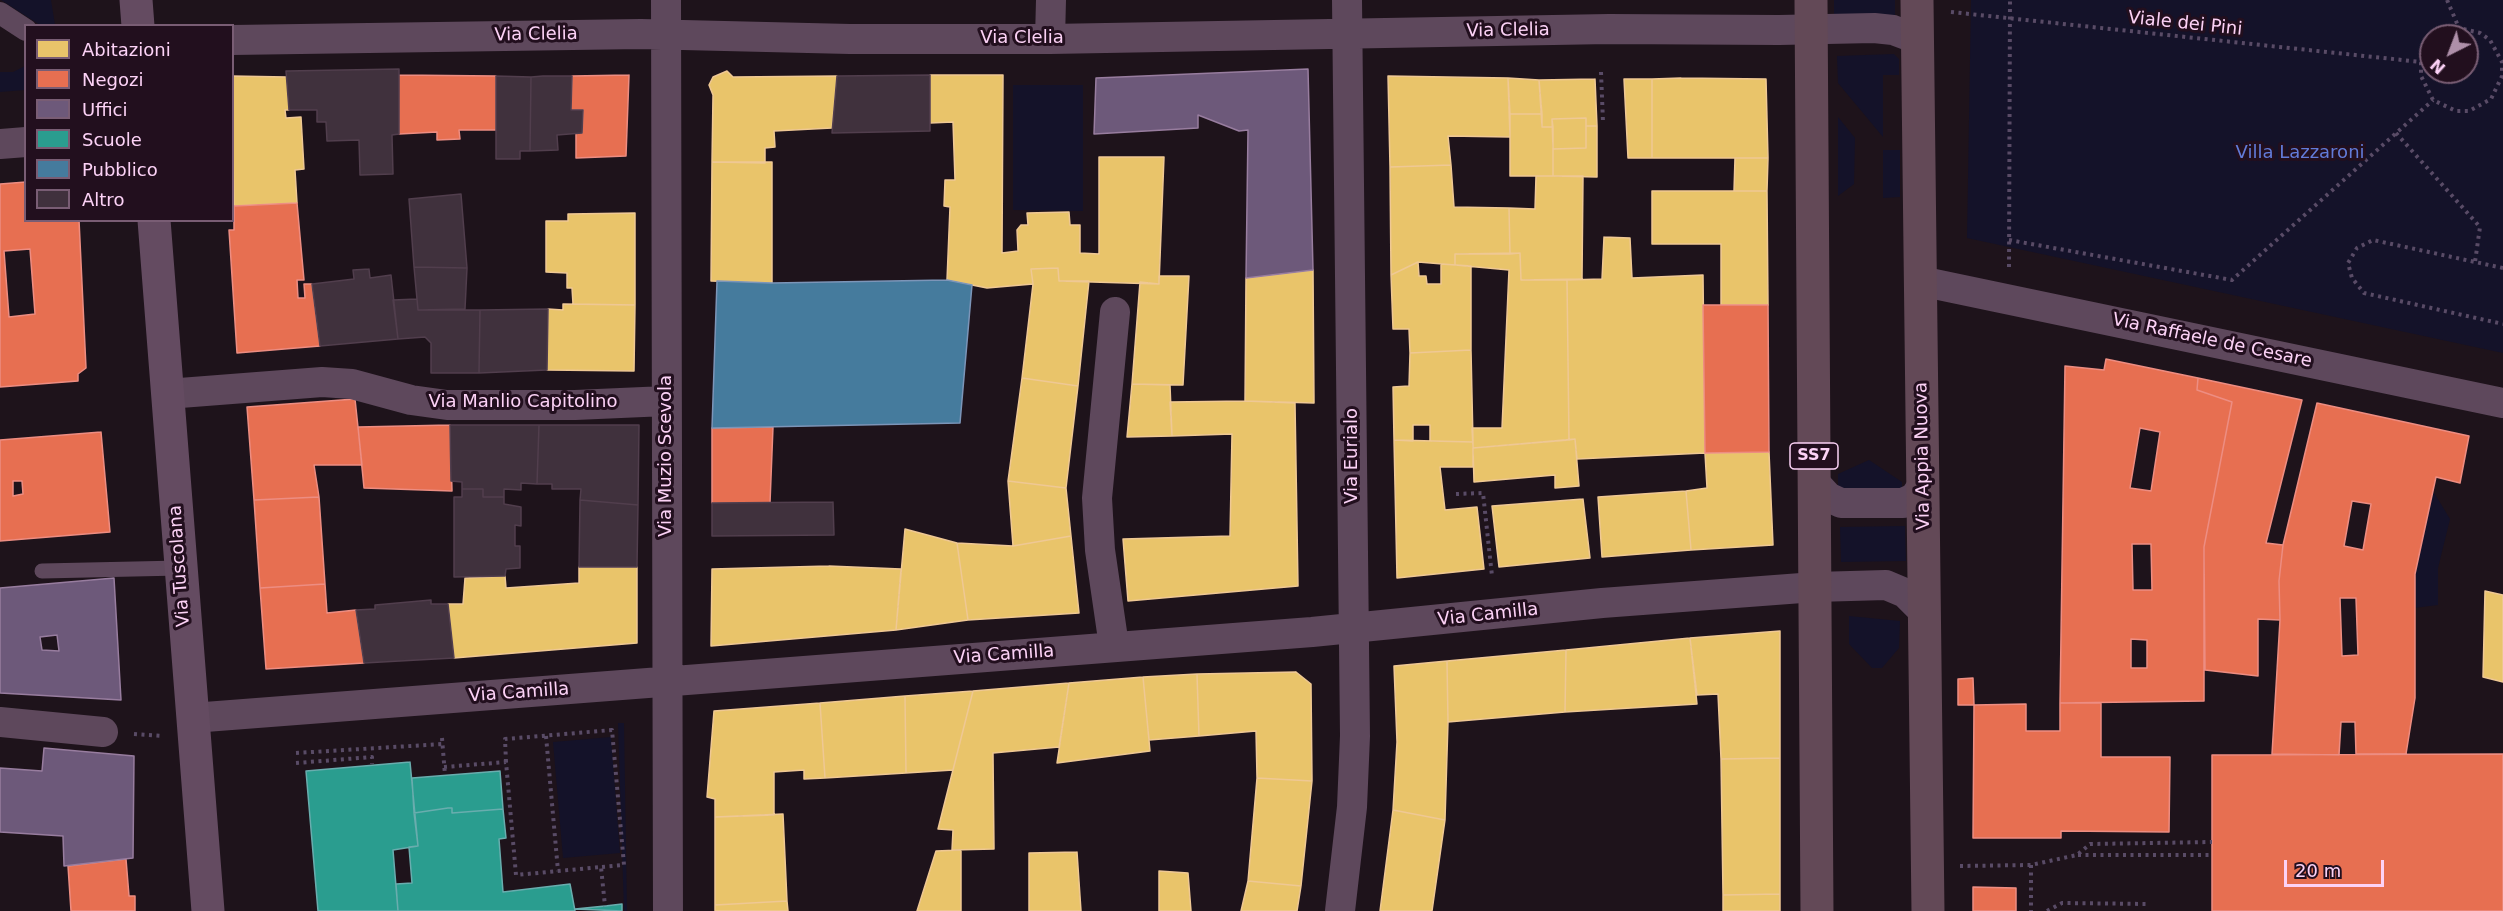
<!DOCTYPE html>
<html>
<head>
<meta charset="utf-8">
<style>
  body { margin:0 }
  #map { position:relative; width:2503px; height:911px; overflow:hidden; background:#1e131b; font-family:"DejaVu Sans",sans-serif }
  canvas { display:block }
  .legend { position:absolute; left:24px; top:24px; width:210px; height:198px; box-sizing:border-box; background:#220f1e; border:2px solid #795d74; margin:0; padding:8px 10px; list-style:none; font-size:18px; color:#fcd2f6 }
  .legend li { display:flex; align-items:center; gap:12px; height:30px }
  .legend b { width:30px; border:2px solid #795d74 }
  .north { position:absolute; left:2419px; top:24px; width:60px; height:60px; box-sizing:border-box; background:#220f1e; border:2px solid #795d74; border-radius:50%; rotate:222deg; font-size:16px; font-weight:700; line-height:24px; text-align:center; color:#fcd2f6 }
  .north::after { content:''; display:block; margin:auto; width:21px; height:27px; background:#ae8fa9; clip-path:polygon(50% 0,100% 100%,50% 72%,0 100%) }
  .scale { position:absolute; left:2284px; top:860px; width:100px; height:27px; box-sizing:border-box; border:3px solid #fcd2f6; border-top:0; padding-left:8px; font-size:18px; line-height:21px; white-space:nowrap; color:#fcd2f6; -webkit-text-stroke:4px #220f1e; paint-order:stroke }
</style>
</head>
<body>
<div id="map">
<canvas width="2503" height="911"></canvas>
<ul class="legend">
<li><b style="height:16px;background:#e9c46a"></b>Abitazioni</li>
<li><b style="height:16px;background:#e76f51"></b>Negozi</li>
<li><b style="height:16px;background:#6d597a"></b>Uffici</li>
<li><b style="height:16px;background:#2a9d8f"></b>Scuole</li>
<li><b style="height:16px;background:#457b9d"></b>Pubblico</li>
<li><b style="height:16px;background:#40313d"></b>Altro</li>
</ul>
<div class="north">N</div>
<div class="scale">20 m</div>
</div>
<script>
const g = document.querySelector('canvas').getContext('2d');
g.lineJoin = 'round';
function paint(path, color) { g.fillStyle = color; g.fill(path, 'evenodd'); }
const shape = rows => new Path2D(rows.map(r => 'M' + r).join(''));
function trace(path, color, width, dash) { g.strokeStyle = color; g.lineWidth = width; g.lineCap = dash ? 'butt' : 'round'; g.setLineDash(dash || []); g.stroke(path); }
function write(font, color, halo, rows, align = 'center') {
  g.font = font + ' "DejaVu Sans",sans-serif'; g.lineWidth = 6; g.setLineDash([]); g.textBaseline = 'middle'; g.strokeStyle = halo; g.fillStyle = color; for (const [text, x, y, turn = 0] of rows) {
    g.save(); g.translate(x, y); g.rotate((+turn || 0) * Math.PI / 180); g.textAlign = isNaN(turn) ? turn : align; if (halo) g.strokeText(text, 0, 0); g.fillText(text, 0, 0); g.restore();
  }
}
paint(shape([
  [1,0,51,0,55,25,40,25],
  [1834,0,1895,0,1895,16,1834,16],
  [1971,0,2503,0,2503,353,1967,238],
  [2431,36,2467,36,2467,72,2431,72],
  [1894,54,1899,59,1899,75,1883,75,1883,137,1838,83,1837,56],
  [25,66,25,90,0,92,0,72,13,72],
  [1013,85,1083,85,1083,211,1013,210],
  [1838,117,1855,138,1854,184,1838,196],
  [1883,150,1900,150,1900,197,1883,198],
  [1869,460,1902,482,1902,488,1840,489,1838,487,1838,474],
  [2433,491,2450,519,2438,568,2438,605,2414,608,2415,574],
  [1905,526,1906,561,1841,562,1840,527],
  [1849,616,1900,621,1899,648,1882,668,1872,668,1849,644],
  [618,723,624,723,627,911,624,911],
  [611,737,620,853,563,858,553,742]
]), '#141229');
const homes = shape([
  [727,71,733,77,837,76,832,128,774,131,775,147,765,148,765,163,712,162,713,95,709,85,713,77,727,71],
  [930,75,1003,75,1002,253,1018,251,1017,230,1021,225,1028,225,1027,213,1069,212,1070,225,1080,225,1080,253,1099,254,1099,157,1164,157,1159,284,1059,281,1058,268,1031,269,1033,284,987,288,947,280,950,207,944,206,945,180,955,180,953,122,930,123,930,75],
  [232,76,287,77,289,110,285,110,286,118,301,117,304,169,295,170,297,203,234,206,232,76],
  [1388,76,1508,78,1510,137,1448,136,1451,165,1390,167,1388,76],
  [1508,78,1539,80,1542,114,1510,114,1508,78],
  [1681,78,1766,79,1768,158,1652,158,1652,79,1681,78],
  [1595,79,1597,126,1586,126,1586,118,1552,119,1553,127,1542,127,1539,80,1595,79],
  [1624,79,1652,79,1652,158,1628,158,1624,79],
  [1510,114,1542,114,1542,127,1553,127,1553,176,1510,176,1510,114],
  [1586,118,1586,148,1553,149,1552,119,1586,118],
  [1586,126,1597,126,1597,177,1553,176,1553,149,1586,148,1586,126],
  [1735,158,1768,158,1767,191,1734,191,1735,158],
  [712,162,772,162,772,283,711,281,712,162],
  [1451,165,1454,207,1509,208,1510,254,1455,254,1455,265,1418,262,1391,275,1390,167,1451,165],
  [1536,176,1583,176,1582,279,1521,280,1520,253,1510,254,1509,208,1535,209,1536,176],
  [1652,191,1767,191,1768,305,1721,305,1721,244,1652,244,1652,191],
  [635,213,635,305,573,304,572,288,567,288,567,273,546,272,546,221,568,221,568,214,635,213],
  [1604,237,1630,238,1632,278,1703,275,1705,453,1577,459,1575,439,1569,440,1567,280,1602,279,1604,237],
  [1520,253,1521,280,1567,280,1569,440,1473,448,1472,428,1502,428,1509,270,1455,265,1455,254,1520,253],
  [1418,262,1419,276,1426,276,1427,284,1441,284,1441,264,1471,266,1471,350,1410,353,1409,329,1393,329,1391,275,1418,262],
  [1058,268,1059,281,1089,281,1078,386,1022,378,1033,284,1031,269,1058,268],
  [1313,270,1314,403,1245,401,1246,278,1313,270],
  [1159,276,1189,276,1183,385,1132,384,1140,282,1159,284,1159,276],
  [563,304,635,305,634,371,547,370,548,309,563,310,563,304],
  [1471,350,1473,442,1430,441,1430,425,1413,425,1413,441,1394,440,1393,387,1409,386,1410,353,1471,350],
  [1022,378,1078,386,1066,488,1008,481,1022,378],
  [1132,384,1170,385,1172,436,1127,437,1132,384],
  [1245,401,1295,403,1298,586,1128,601,1123,539,1230,536,1232,434,1172,436,1170,402,1245,401],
  [1575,439,1579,486,1555,488,1555,475,1474,482,1473,448,1575,439],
  [1394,440,1473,442,1473,467,1440,467,1445,510,1477,507,1484,569,1397,578,1394,440],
  [1769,452,1773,545,1691,550,1686,491,1707,488,1705,453,1769,452],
  [1008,481,1066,488,1071,536,1013,546,1008,481],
  [1686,491,1691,550,1602,557,1598,497,1686,491],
  [1583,499,1590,558,1499,567,1492,506,1583,499],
  [905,529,957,543,968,620,896,630,905,529],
  [1071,536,1079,613,968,620,957,543,1013,546,1071,536],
  [829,566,901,569,896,630,711,646,712,569,829,566],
  [579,567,637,567,637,643,454,658,448,604,463,604,465,578,505,576,506,588,579,583,579,567],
  [2485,591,2503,595,2503,682,2483,677,2485,591],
  [1780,631,1780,758,1721,759,1718,694,1697,695,1690,638,1780,631],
  [1690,638,1697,704,1565,712,1566,650,1690,638],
  [1566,650,1565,712,1448,722,1447,661,1566,650],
  [1447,661,1448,722,1445,820,1393,810,1397,742,1394,666,1447,661],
  [1296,672,1311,684,1312,781,1257,778,1256,731,1199,736,1197,674,1296,672],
  [1197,674,1199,736,1149,740,1143,677,1197,674],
  [1143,677,1150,751,1057,763,1069,683,1143,677],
  [1069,683,1059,747,993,753,994,849,952,850,953,830,938,829,973,691,1069,683],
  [973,691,953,770,906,773,905,696,973,691],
  [905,696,906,773,825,778,820,703,905,696],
  [820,703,825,778,804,779,804,770,774,772,774,815,715,817,715,799,707,797,714,711,820,703],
  [1780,758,1780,894,1723,895,1721,759,1780,758],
  [1257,778,1312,781,1301,886,1248,881,1257,778],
  [1393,810,1445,820,1432,911,1380,911,1393,810],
  [783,814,787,901,715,905,715,817,783,814],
  [961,850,961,911,917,911,936,851,961,850],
  [1077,852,1081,911,1029,911,1029,853,1077,852],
  [1159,871,1188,873,1191,911,1159,911,1159,871],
  [1248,881,1301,886,1297,911,1241,911,1248,881],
  [1780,894,1780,911,1723,911,1723,895,1780,894],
  [787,901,788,911,715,911,715,905,787,901]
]);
paint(homes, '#e9c46a');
trace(homes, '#efc894', 1.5);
const shops = shape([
  [398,75,496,76,496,130,459,130,460,139,437,140,437,132,399,134,398,75],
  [629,75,626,156,576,158,576,133,582,133,583,110,571,110,572,76,629,75],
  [26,182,26,220,79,220,86,368,78,374,78,381,0,387,0,184,26,182],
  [30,249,35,314,9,317,4,251,30,249],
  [297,203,304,280,297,280,298,298,305,298,304,284,312,284,320,346,237,353,229,230,234,230,234,206,297,203],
  [1703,305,1768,305,1769,452,1705,453,1703,305],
  [2106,359,2198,378,2197,390,2232,402,2204,547,2204,701,2060,703,2065,366,2104,370,2106,359],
  [2140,428,2160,432,2151,491,2130,488,2140,428],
  [2132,544,2151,544,2152,590,2133,590,2132,544],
  [2131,639,2147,640,2147,668,2131,668,2131,639],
  [2198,378,2302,400,2266,543,2283,545,2279,581,2280,620,2258,619,2258,676,2205,670,2204,547,2232,402,2197,390,2198,378],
  [355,399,362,465,314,465,319,497,254,500,247,407,355,399],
  [2317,403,2469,436,2460,483,2436,477,2415,574,2415,698,2406,754,2356,754,2355,722,2341,722,2339,755,2272,754,2280,620,2279,581,2283,545,2317,403],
  [2352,501,2371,504,2363,550,2344,546,2352,501],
  [2340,598,2356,598,2358,655,2342,656,2340,598],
  [450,425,452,491,364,488,358,427,450,425],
  [773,427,770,503,712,503,712,428,773,427],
  [101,432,110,532,0,541,0,440,101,432],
  [13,481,22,481,23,494,13,496,13,481],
  [319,497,325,584,260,588,254,500,319,497],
  [325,584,327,613,356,610,364,663,266,669,260,588,325,584],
  [1973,678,1974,705,1958,705,1958,679,1973,678],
  [2060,703,2101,703,2101,757,2170,757,2169,832,2061,831,2061,838,1973,838,1974,705,2026,704,2026,731,2060,731,2060,703],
  [2503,754,2503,911,2212,911,2212,755,2503,754],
  [126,859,129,896,135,896,135,911,71,911,68,866,126,859],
  [1973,887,2016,888,2016,911,1973,911,1973,887]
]);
paint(shops, '#e76f51');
trace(shops, '#ed8d82', 1.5);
const offices = shape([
  [1308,69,1313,270,1246,278,1248,130,1239,131,1198,115,1198,128,1094,134,1096,78,1308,69],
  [114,578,121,700,0,693,0,588,114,578],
  [57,635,59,651,42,650,40,637,57,635],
  [44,748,134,756,133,858,64,866,63,836,0,832,0,768,42,771,44,748]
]);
paint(offices, '#6d597a');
trace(offices, '#987d9f', 1.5);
const schools = shape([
  [410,762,418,846,393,850,398,911,318,911,306,771,410,762],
  [500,771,503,809,452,813,452,808,448,808,414,813,412,778,500,771],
  [448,808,452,808,452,813,503,809,506,838,499,839,503,892,570,884,575,911,398,911,396,884,412,883,409,847,418,846,414,813,448,808],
  [622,904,622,911,575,909,605,906,622,904]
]);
paint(schools, '#2a9d8f');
trace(schools, '#69adae', 1.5);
const public = shape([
  [947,280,972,285,960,423,712,428,717,281,772,283,947,280]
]);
paint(public, '#457b9d');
trace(public, '#7c95b8', 1.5);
const building = shape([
  [399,69,399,134,392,135,393,174,360,175,359,140,327,141,326,122,317,122,317,110,289,110,286,71,399,69],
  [930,75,930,131,832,133,837,76,930,75],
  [496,76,531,77,530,151,520,151,520,159,496,159,496,76],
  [543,76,572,76,571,110,583,110,582,133,557,135,558,150,530,151,531,77,543,76],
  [461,194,467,268,414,267,409,199,461,194],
  [414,267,467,268,465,309,418,310,414,267],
  [369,269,370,278,391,275,398,339,320,346,312,284,354,279,353,270,369,269],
  [417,299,418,310,480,310,479,373,431,373,431,343,425,337,398,339,393,300,417,299],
  [548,309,547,370,479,373,480,310,548,309],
  [450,425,539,425,537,484,521,483,521,490,504,489,504,497,483,497,483,489,462,489,462,482,451,481,450,425],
  [539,425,639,425,638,505,580,500,581,489,552,489,552,484,537,484,539,425],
  [462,489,483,489,483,497,504,497,504,504,521,507,521,526,515,525,515,546,520,546,520,568,506,569,505,576,454,577,454,497,462,497,462,489],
  [580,500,638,505,637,567,579,567,580,500],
  [833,502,834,535,712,536,712,503,833,502],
  [431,600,431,604,448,604,454,658,364,663,356,610,375,609,375,605,431,600]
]);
paint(building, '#40313d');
trace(building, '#513e4d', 1.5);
trace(shape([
  [2447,0,2459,28],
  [1951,12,2421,62],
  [2431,42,2421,62,2421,76,2433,100,2456,111,2469,111,2491,99,2502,76,2502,62,2490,40,2480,33,2459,28,2438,36],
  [1601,72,1603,122],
  [2396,133,2480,227,2475,262],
  [2009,240,2232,280,2433,100],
  [2009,267,2010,0],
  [2503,268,2373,240,2357,248,2348,263,2352,278,2364,293,2503,324],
  [1456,494,1483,493,1492,576],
  [134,734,163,736],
  [546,736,558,871],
  [442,738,445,775],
  [296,753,443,744],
  [506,762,505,739,612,730,624,865,601,867],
  [296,763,372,757,372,764],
  [444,767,506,762,516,875,601,867,605,906],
  [2078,855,2212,855],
  [2031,865,2031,911],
  [1960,866,2031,865,2077,855,2090,844,2212,842],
  [2047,911,2062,903,2148,904]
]), '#594b66', 4, [3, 4.5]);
trace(shape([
  [42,571,180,568]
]), '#5e485c', 15);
trace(shape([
  [0,13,26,30]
]), '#5e485c', 22);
trace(shape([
  [666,0,668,911],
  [1050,39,1051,0],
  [232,40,641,34,850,39,1050,39,1609,29,1779,30,1874,28,1893,30,1917,39],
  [0,144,26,142],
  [1920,281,2503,403],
  [167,394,322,382,352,384,411,400,447,405,575,405,666,401],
  [1815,483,1828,497,1841,503,1903,503,1914,498,1923,485],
  [1114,646,1100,550,1097,498,1115,312],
  [192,718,1312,632,1602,603,1815,587,1886,585,1905,593,1925,613],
  [0,722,103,732],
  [1340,911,1352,807,1355,736,1347,0]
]), '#5e485c', 30);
trace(shape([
  [136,0,138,26],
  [154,220,208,911]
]), '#644b61', 33);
trace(shape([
  [1811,0,1817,911],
  [1917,0,1928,911]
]), '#634957', 33);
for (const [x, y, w] of [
  [1814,456,48]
]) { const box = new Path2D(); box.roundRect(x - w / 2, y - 13, w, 26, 4.5); g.fillStyle = '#220f1e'; g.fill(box); trace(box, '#fcd2f6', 1.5); }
write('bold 16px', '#fcd2f6', null, [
  ["SS7",1814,456]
]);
write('18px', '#fcd2f6', '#220f1e', [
  ["Viale dei Pini",2185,24,6],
  ["Via Clelia",1508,31,-1],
  ["Via Clelia",536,35,-1],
  ["Via Clelia",1022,38],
  ["Via Raffaele de Cesare",2212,341,12],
  ["Via Manlio Capitolino",523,402],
  ["Via Muzio Scevola",666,456,-90],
  ["Via Eurialo",1352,456,-90],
  ["Via Appia Nuova",1923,456,-91],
  ["Via Tuscolana",180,566,-94],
  ["Via Camilla",1488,615,-6],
  ["Via Camilla",1004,655,-4],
  ["Via Camilla",519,693,-4]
]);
write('18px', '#627bd8', '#220f1e', [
  ["Villa Lazzaroni",2300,153]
]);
</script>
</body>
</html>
